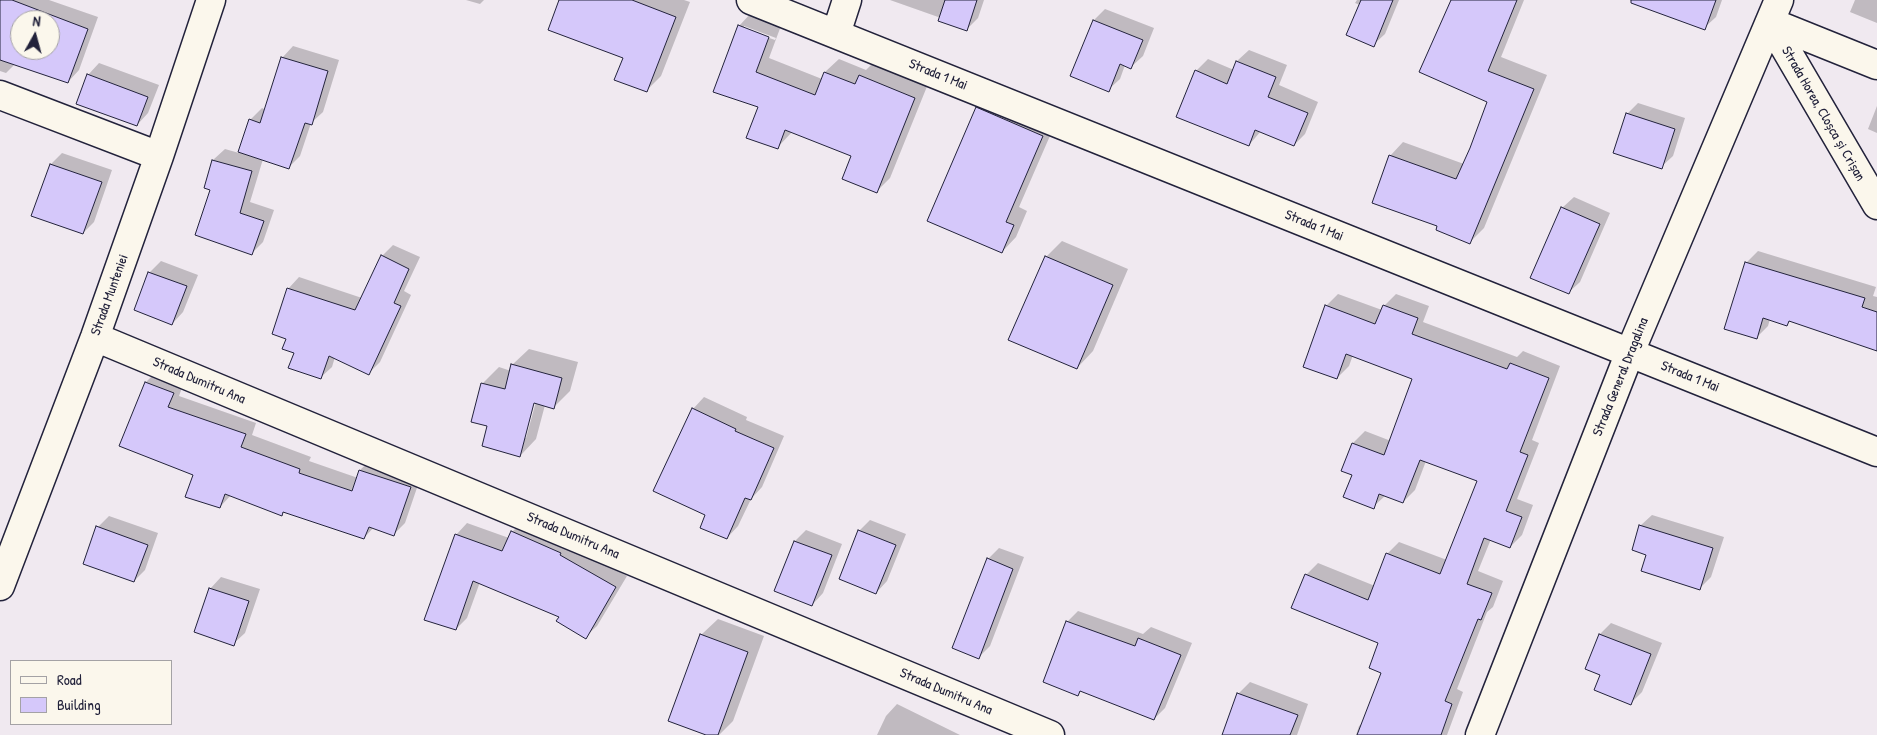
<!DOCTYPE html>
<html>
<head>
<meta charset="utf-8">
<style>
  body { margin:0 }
  #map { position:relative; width:1877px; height:735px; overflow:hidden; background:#f0e9f0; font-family:"Patrick Hand",sans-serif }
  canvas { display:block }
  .legend { position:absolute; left:10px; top:660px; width:162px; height:65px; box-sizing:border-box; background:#fbf7ec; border:1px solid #a4a2a5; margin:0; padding:6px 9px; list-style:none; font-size:15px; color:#22223b }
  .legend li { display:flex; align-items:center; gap:10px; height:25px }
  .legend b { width:25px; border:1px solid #a4a2a5 }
  .north { position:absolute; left:10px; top:10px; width:50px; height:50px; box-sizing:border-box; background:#fbf7ec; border:1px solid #a4a2a5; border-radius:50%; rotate:7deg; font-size:14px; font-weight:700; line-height:20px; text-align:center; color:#22223b }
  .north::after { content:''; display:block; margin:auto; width:18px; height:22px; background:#22223b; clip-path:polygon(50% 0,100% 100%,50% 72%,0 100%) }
</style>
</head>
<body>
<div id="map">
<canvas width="1877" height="735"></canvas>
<ul class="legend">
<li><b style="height:6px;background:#fbf7ec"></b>Road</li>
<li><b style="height:14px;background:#d5c8fa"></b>Building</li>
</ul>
<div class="north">N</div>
</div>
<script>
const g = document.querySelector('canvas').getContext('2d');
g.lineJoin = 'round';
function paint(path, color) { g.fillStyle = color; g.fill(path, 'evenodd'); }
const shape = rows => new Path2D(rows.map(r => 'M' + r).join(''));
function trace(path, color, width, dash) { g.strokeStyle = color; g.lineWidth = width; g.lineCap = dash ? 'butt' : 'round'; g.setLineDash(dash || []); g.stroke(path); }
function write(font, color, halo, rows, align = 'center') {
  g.font = font + ' "Patrick Hand",sans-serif'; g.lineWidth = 5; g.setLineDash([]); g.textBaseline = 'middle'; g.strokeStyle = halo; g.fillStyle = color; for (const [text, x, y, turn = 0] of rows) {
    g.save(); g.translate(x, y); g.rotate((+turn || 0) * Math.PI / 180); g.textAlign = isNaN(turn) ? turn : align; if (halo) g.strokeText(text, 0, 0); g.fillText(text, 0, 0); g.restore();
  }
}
paint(shape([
  [0,0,49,0,98,17,79,70,68,82,15,64,6,73,0,71],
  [20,20,50,20,50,50,20,50],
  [466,0,484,0,480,4],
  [560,0,684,0,690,2,661,76,646,91,625,57],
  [890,0,984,0,978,18,967,29,941,18],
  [1357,0,1399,0,1385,34,1373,45,1360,5,1355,3],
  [1452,0,1524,0,1501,57,1547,75,1484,228,1470,242,1439,226,1390,156,1403,142,1464,164,1489,102],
  [1646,0,1722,0,1716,17,1704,28],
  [1855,0,1877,0,1877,23,1850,12],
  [1105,9,1154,28,1143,56,1131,67,1125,65,1120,79,1108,90,1071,75,1094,20],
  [752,12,782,23,769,58,822,79,825,72,839,59,866,70,874,62,928,84,890,178,877,191,853,156,792,132,777,148,759,107,739,26],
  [744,26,776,38,775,40,744,29],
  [293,46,339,60,323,112,311,123,300,156,289,167,263,159,250,202,274,210,263,242,252,253,212,189,213,160,225,149,239,153,250,120,262,108,266,110,282,58],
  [1249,50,1287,65,1279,85,1318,102,1305,134,1294,145,1261,131,1249,145,1196,71,1208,59,1234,70,1237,61],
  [99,63,159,85,148,113,137,125,88,75],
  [991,94,1056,122,1019,207,1027,211,1016,237,1002,252,977,108],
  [1638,103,1685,118,1673,156,1661,167,1627,114],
  [1877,106,1877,133,1868,129],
  [62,153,112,170,94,222,83,233,51,164],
  [1574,197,1610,213,1580,282,1568,293,1562,208],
  [1062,241,1128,269,1093,351,1077,368,1046,257],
  [393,245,420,257,404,291,411,295,380,362,369,373,335,357,332,367,320,378,295,352,287,338,288,289,299,277,362,298,382,256],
  [1758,251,1876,287,1873,296,1877,297,1877,344,1791,320,1787,324,1770,319,1768,326,1757,337,1746,263],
  [161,261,198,275,183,312,172,324,135,309,150,272],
  [1338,294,1382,310,1384,306,1396,294,1429,306,1423,322,1517,357,1523,351,1560,366,1532,440,1539,443,1517,499,1533,505,1522,535,1510,547,1491,539,1478,571,1503,581,1493,607,1487,612,1457,689,1463,692,1447,735,1356,735,1359,726,1364,722,1383,672,1380,642,1306,575,1318,563,1375,586,1387,554,1399,542,1447,560,1479,480,1426,461,1415,490,1403,502,1386,495,1373,507,1353,474,1353,443,1365,431,1391,441,1413,378,1353,355,1349,366,1337,378,1326,306],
  [529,349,578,362,570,391,554,407,545,405,536,439,520,456,489,426,482,384,499,367,511,371,512,365],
  [535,397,537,398,526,438,524,438],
  [157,371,184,382,179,396,256,423,252,435,311,457,309,461,358,478,360,470,372,459,421,476,405,523,394,534,374,527,364,538,285,511,281,515,231,495,220,507,194,474,146,382],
  [704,397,747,417,746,420,784,436,762,487,751,499,738,526,727,538,707,515,693,409],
  [1652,515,1724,537,1711,577,1700,588,1648,554,1640,526],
  [109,516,158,533,145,570,134,581,98,527],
  [870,520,906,534,887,581,876,593,859,531],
  [523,521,571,543,627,576,597,626,585,637,560,616,480,582,467,618,456,629,456,535,467,523,509,538,512,532],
  [806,530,842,544,823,593,812,605,776,591,795,541],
  [999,548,1024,557,990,646,979,657,988,559],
  [221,577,260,589,245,633,233,644,210,589],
  [1078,611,1143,634,1151,627,1192,643,1165,708,1154,719,1082,690,1078,694,1067,622],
  [718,619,764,636,733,721,719,735,709,735,701,635],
  [1611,623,1662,643,1642,692,1631,703,1602,675,1600,634],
  [1250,682,1308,704,1297,735,1223,735,1238,694],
  [897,704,960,735,877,735,886,716]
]), '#0003');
const building = shape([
  [0,0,12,0,88,29,68,83,0,60,0,0],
  [20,20,50,20,50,50,20,50,20,20],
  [559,0,632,0,676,17,647,92,614,80,623,58,548,30,559,0],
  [945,0,977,0,967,31,938,21,945,0],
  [1361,0,1393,0,1374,47,1346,35,1361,0],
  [1451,0,1517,0,1488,71,1534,89,1470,244,1436,230,1437,226,1372,203,1389,155,1456,179,1470,148,1487,102,1419,72,1451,0],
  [1631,0,1716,0,1705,30,1631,3,1631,0],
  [1093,20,1143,40,1131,69,1120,64,1109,92,1070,76,1093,20],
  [738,25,769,37,756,72,815,95,824,72,855,84,859,75,915,98,877,193,842,179,851,156,785,130,778,149,746,138,758,107,713,92,738,25],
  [281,57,328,71,312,125,305,123,289,169,238,152,249,119,260,123,281,57],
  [1236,61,1276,77,1268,97,1308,113,1294,146,1255,130,1249,146,1176,117,1195,70,1227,84,1236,61],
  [87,74,148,97,137,126,76,104,87,74],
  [976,107,1043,136,1006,222,1014,225,1002,253,927,221,976,107],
  [1626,113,1675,129,1662,169,1613,153,1626,113],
  [212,160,252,171,240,213,264,221,252,255,195,235,210,190,204,188,212,160],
  [50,164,102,182,83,234,31,216,50,164],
  [1561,207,1600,224,1569,294,1530,278,1561,207],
  [381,255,409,269,394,303,401,306,369,375,329,356,321,379,288,368,294,353,282,349,286,339,272,334,287,288,355,310,381,255],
  [1045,256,1113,285,1077,369,1008,340,1045,256],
  [1745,262,1865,298,1862,307,1877,312,1877,351,1789,321,1787,326,1763,318,1757,339,1724,329,1745,262],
  [148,272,187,286,172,325,134,310,148,272],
  [1325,305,1375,324,1383,305,1418,318,1412,334,1507,369,1510,363,1549,378,1520,452,1528,455,1506,511,1522,517,1510,548,1484,538,1467,584,1492,593,1481,620,1478,619,1445,701,1452,704,1441,735,1357,735,1381,673,1369,668,1378,643,1291,608,1305,574,1368,600,1386,553,1440,574,1477,481,1420,460,1403,503,1379,494,1374,509,1343,497,1352,475,1341,471,1352,443,1384,455,1412,379,1346,354,1337,379,1303,367,1325,305],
  [511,364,562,378,554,409,534,403,520,457,482,446,487,426,471,422,481,383,505,389,511,364],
  [145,382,174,393,168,407,246,434,241,447,300,469,299,473,352,491,359,470,411,487,394,536,369,527,364,539,283,512,282,516,225,494,220,508,185,497,193,475,119,446,145,382],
  [692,408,736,429,735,431,774,448,751,500,745,498,727,539,700,528,705,515,653,491,692,408],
  [1639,525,1713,548,1700,590,1641,571,1646,555,1632,550,1639,525],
  [96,526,148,545,134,582,83,564,96,526],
  [858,530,896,545,876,594,839,579,858,530],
  [511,531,561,553,560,555,616,587,586,639,556,621,559,617,473,581,456,630,424,620,455,534,502,551,511,531],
  [794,541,832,555,812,606,774,591,794,541],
  [987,558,1013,569,979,659,952,648,987,558],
  [209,588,249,601,234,646,194,632,209,588],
  [1066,621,1135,646,1138,638,1181,655,1154,720,1080,691,1078,696,1043,682,1066,621],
  [700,634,748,652,718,735,706,735,668,721,700,634],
  [1599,634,1651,654,1631,705,1594,690,1600,675,1585,669,1599,634],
  [1237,693,1298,715,1290,735,1222,735,1237,693]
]);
paint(building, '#d5c8fa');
trace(building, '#22223b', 1);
const minor = shape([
  [751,0,1877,452],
  [1770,22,1877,205],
  [1770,22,1877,65],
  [836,34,847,0],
  [0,95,159,156],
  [95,337,1050,735],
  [0,586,95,337,159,156,211,0],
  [1480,735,1630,352,1779,0]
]);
trace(minor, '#22223b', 31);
trace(minor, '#fbf7ec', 28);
write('14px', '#22223b', '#fbf7ec', [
  ["Strada 1 Mai",938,75,22],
  ["Strada Horea, Cloșca și Crișan",1823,114,60],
  ["Strada 1 Mai",1314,226,22],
  ["Strada Munteniei",110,295,-70],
  ["Strada General Dragalina",1621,377,-68],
  ["Strada 1 Mai",1690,377,22],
  ["Strada Dumitru Ana",199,381,23],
  ["Strada Dumitru Ana",573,536,23],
  ["Strada Dumitru Ana",946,692,23]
]);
</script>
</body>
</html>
